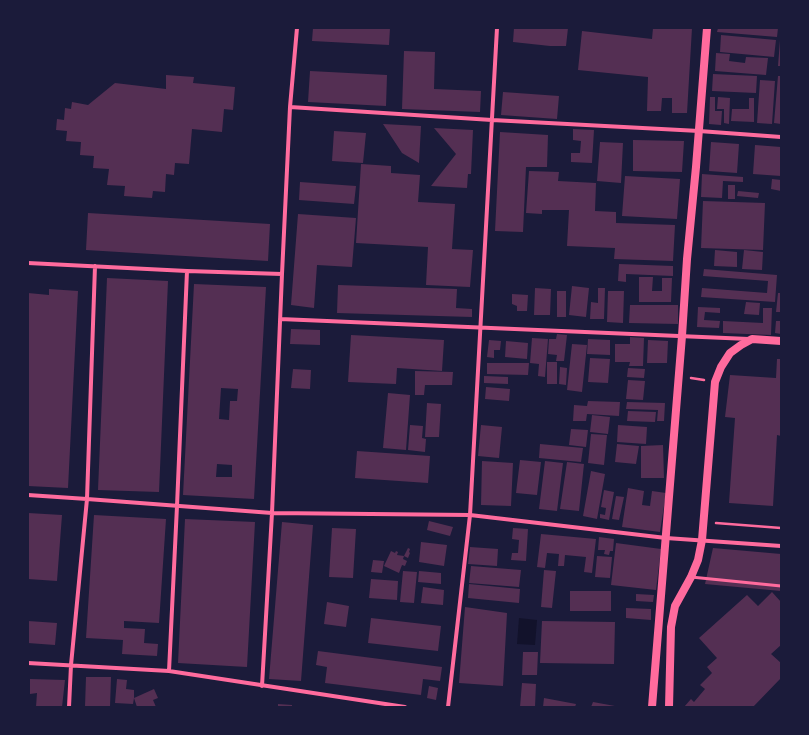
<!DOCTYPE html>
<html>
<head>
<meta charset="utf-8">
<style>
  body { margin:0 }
  #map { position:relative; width:809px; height:735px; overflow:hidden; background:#1b1b3a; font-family:Montserrat,sans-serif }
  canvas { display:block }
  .frame { position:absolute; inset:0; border:29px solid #1b1b3a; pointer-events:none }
</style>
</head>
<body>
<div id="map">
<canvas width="809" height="735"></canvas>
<div class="frame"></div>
</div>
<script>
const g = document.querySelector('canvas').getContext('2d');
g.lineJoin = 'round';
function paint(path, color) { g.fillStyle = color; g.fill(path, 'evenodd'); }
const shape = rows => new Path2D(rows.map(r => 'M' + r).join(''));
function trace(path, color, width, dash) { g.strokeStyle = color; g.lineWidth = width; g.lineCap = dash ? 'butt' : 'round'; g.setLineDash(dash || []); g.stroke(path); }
paint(shape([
  [519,618,537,620,535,645,517,644]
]), '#12122b');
paint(shape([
  [313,28,390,28,389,45,312,41],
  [514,28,568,28,566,46,550,46,513,42],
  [653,28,692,28,687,113,672,113,672,98,662,98,661,111,647,111,648,77,578,70,582,31,652,39],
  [718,28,778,28,777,37,717,32],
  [721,35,776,40,774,57,720,52],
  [780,40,781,40,781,66,778,66],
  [404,51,435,52,434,89,481,91,480,112,402,109],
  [716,53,730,54,729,61,745,63,746,57,768,58,766,75,715,71],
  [310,71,387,75,386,106,308,102],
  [713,74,757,76,756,93,712,91],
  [166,75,194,77,193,83,235,87,233,110,224,109,222,132,192,129,189,164,175,163,174,175,166,174,165,192,153,191,152,198,124,196,125,186,107,185,109,169,93,168,94,156,80,155,81,142,66,141,67,131,56,130,57,119,64,120,65,108,71,109,72,102,88,105,115,83,166,89],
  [778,76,781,76,781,124,774,123],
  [760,80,775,81,772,124,757,123],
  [503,92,559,96,557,119,501,115],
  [710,97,715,97,715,111,722,111,721,125,709,124],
  [718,97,730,98,729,124,724,123,724,109,717,109],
  [749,98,754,98,754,122,731,121,732,109,749,109],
  [383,124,421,126,419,163,402,153],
  [434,128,473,130,471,174,468,174,467,188,431,186,456,154],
  [573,129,594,130,592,163,571,162,571,153,580,153,581,141,573,140],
  [334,131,366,133,363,163,332,161],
  [500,132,548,135,547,167,526,167,523,232,495,231],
  [633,140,684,141,682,172,633,171],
  [600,142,623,143,621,183,597,181],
  [711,142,739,144,737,173,709,171],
  [755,145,781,147,781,176,753,174],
  [361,164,391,166,391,173,420,175,418,202,455,204,452,249,473,250,470,287,426,285,428,247,356,243],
  [529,171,559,172,558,181,596,183,595,211,616,212,616,223,675,225,673,261,614,259,615,248,567,246,569,210,542,210,542,214,526,213],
  [702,174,743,177,743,182,723,181,722,198,701,197],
  [625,176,680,179,677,219,622,216],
  [772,179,781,180,781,191,771,189],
  [300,182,356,186,354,204,299,200],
  [728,185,735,185,735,199,728,199],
  [738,191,759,193,758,198,737,196],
  [703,201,765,203,763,250,701,248],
  [88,213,270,224,268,261,86,250],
  [298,214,356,218,352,267,317,265,314,308,291,305],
  [715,250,737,252,737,267,714,266],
  [744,250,763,252,762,270,742,269],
  [619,264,673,266,673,276,626,274,626,282,618,281],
  [704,269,777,275,775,302,701,297,702,288,767,293,768,281,703,276],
  [639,277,653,277,652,291,662,291,662,278,672,278,671,302,639,302],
  [107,278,168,281,159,492,98,490],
  [194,284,266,287,254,499,183,495],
  [221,388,238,389,237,401,230,401,229,420,219,419],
  [217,464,232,465,232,477,216,477],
  [338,285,457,289,456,308,472,309,472,317,337,313],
  [572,286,589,288,586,317,569,315],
  [535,288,551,289,550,315,534,315],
  [598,288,605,288,604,319,590,319,591,302,598,303],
  [49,289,78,291,68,488,28,486,28,293,49,295],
  [557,291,566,291,566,317,557,317],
  [608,291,624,291,623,323,607,322],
  [778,293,781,293,781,312,776,312],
  [512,294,528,295,527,311,517,311,517,306,512,304],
  [746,302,760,303,759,315,744,314],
  [630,305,678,305,678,324,629,323],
  [698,307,720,308,720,313,705,312,704,320,720,321,719,328,697,327],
  [763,308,772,308,771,335,723,333,723,321,763,323],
  [776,321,781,321,781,334,775,333],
  [291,329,320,330,320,345,290,344],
  [557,334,567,335,564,361,556,361,557,355,548,354,549,339,556,339],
  [351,335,444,340,442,371,397,368,396,384,348,382],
  [630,337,644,338,643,366,629,366,630,362,615,362,615,344,630,344],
  [532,338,548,339,545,377,538,376,539,364,530,363],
  [588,339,610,340,610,355,587,354],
  [489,340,501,341,500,350,494,350,494,358,487,357],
  [648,340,668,341,667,363,647,363],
  [506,341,528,343,527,359,505,357],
  [572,344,587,345,582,392,567,390],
  [590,358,610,359,608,383,588,382],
  [777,359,781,359,781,436,777,435,773,506,729,503,735,418,725,417,730,375,776,378],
  [547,362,557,362,557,384,547,384],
  [487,363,529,363,528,375,487,374],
  [560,367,567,368,566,385,559,384],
  [628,368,645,369,644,378,627,377],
  [293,369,311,370,310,389,291,388],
  [415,371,453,372,452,385,425,385,424,395,415,395],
  [484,376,508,377,508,384,484,383],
  [628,380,645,381,643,400,626,399],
  [486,387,510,389,509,401,485,399],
  [388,393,410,395,406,450,383,448],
  [588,401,620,402,619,416,587,414,586,421,573,421,574,405,587,406],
  [627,402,665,403,664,421,657,421,658,410,626,409],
  [427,403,441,404,439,437,425,437],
  [628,411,656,412,655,422,627,421],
  [592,415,610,417,608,434,590,432],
  [410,425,423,426,422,438,426,439,425,452,408,450],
  [481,425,502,427,499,458,478,456],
  [618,425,647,427,646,444,617,442],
  [571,429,588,430,586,447,569,445],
  [591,434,607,435,604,465,588,463],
  [540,444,583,448,581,462,539,458],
  [617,444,639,446,636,464,615,462],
  [663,445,664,478,641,478,641,446],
  [357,451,430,456,428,483,355,478],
  [520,460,541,462,537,495,516,493],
  [482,461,513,463,511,506,481,505],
  [545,461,563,463,557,511,539,509],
  [567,462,584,464,579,511,560,509],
  [591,471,605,474,597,519,583,516],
  [628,488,644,491,642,505,650,506,652,491,666,493,660,532,622,527],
  [604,490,614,492,609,520,600,518,600,514,605,515,606,508,601,507],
  [616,496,624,497,619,520,612,519],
  [28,513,62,515,57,581,28,579],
  [94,515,166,519,159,623,124,621,124,628,145,629,144,643,158,644,157,656,122,654,123,640,86,638],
  [185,519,255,522,247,667,178,663],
  [429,521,453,527,450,536,427,530],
  [282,522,313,525,301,681,269,679],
  [332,528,356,529,353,578,329,577],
  [513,528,528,529,526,561,511,560,512,553,518,553,519,540,512,539],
  [541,534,596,539,592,573,584,572,586,557,565,555,564,566,558,566,559,554,547,553,545,568,537,567],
  [599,537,614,539,613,551,610,551,609,555,604,554,605,550,598,550],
  [421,542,447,545,444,566,419,562],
  [616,543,661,549,656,590,611,585],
  [470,547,498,549,497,566,468,564],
  [408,548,410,549,409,552,410,553,408,558,404,556,403,559,407,561,405,566,402,565,399,573,384,566,391,551,395,553,396,551,398,552,397,555,404,556],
  [713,548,781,554,781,591,705,584],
  [597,556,612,557,610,578,595,577],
  [373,560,384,561,382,573,371,572],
  [471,566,521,570,519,587,469,583],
  [544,570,556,571,552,608,541,607],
  [403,571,417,572,414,603,400,602],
  [419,571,441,573,441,584,418,582],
  [371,579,398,581,397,600,369,598],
  [469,584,520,589,519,603,468,598],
  [423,587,444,590,443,605,421,603],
  [570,591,611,591,611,611,570,611],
  [772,592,781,602,781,645,771,654,781,663,781,678,753,707,684,707,691,699,694,702,705,689,700,685,712,673,707,667,717,658,699,638,747,595,758,606],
  [636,594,654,595,653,602,636,601],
  [327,602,349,606,346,627,324,624],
  [465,607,507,613,503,686,459,683],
  [626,608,651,609,651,620,626,618],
  [371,618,441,626,438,651,368,643],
  [28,621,57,623,55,645,28,643],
  [542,621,615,622,614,664,540,663],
  [318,651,442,667,440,681,423,679,421,695,325,683,327,667,316,665],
  [523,652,538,652,537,675,522,675],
  [86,677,111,677,110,707,85,707],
  [30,679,65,680,62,707,36,707,37,693,30,694],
  [117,679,127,680,126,689,134,690,134,698,154,689,158,698,153,700,156,707,137,707,134,698,133,704,115,703],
  [522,683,536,684,535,707,520,707],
  [429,686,438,688,436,700,427,698],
  [544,698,576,704,575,707,543,707],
  [593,702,615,706,615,707,591,707],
  [278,704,292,705,292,707,278,707]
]), '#542f53');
trace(shape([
  [691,378,704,380],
  [716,523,781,528]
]), '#ff6b9d', 2.5);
trace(shape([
  [691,577,781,586]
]), '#ff6b9d', 3);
trace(shape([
  [290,107,492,120,699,131,781,137],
  [28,263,187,271,282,274],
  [280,319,749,339],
  [28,495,87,499,272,513,470,515,666,538,781,546],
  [28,663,169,671,405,707],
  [169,671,177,506,187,271],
  [262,686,272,513,282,274,290,107,297,28],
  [69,707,71,665,87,499,95,266],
  [448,707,470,515,497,28]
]), '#ff6b9d', 4);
trace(shape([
  [652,707,682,336,687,259,696,167,707,28],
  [669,707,671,627,675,606,691,577,698,560,702,540,715,382,721,367,730,353,741,345,752,339,781,341]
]), '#ff6b9d', 8);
</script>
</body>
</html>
